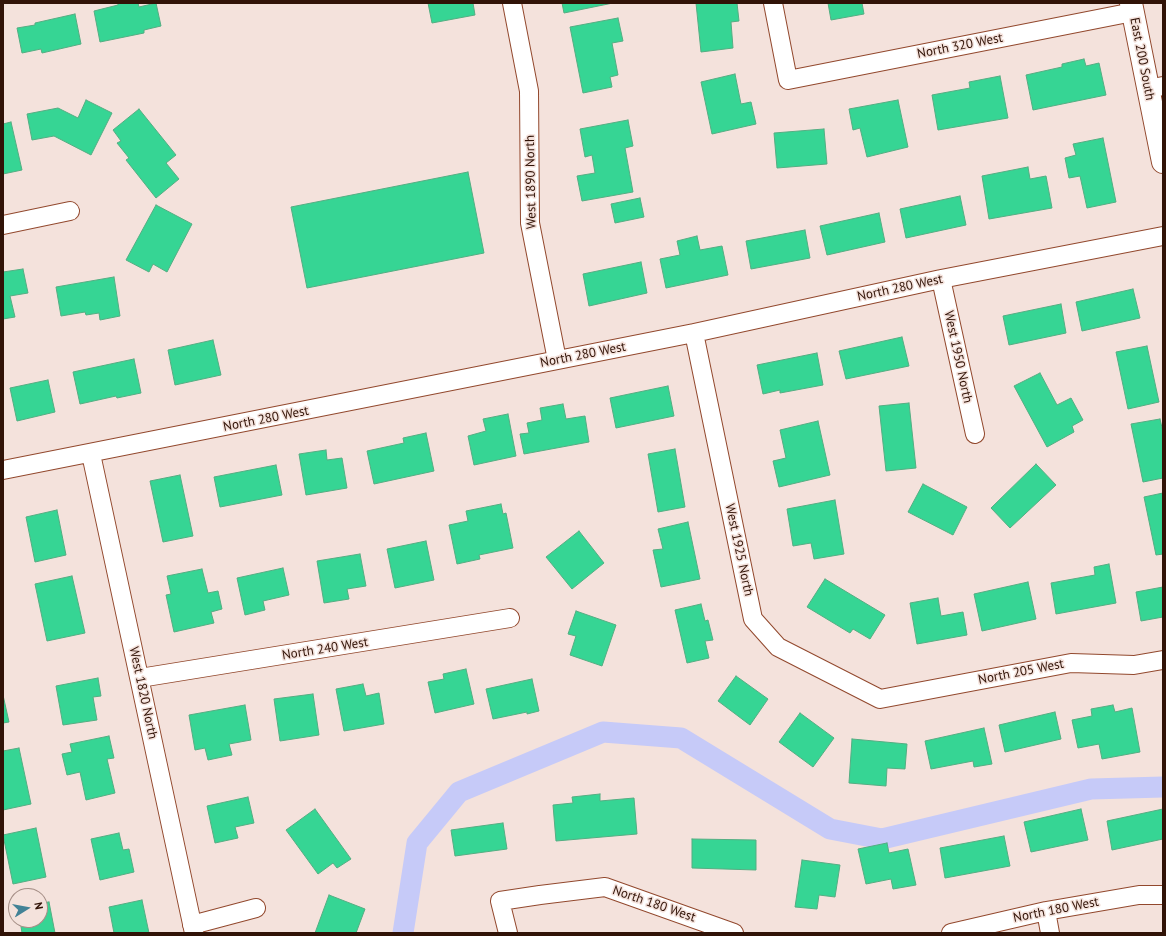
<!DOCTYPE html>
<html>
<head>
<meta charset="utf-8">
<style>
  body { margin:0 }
  #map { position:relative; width:1166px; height:936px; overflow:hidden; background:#f4e2dc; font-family:"PT Sans",sans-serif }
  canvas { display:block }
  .frame { position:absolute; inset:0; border:4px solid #311307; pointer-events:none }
  .north { position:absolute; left:8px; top:888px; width:40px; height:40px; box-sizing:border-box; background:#f4e2dc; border:1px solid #a68f87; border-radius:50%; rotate:79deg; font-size:11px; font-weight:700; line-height:16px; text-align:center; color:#311307 }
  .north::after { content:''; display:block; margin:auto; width:14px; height:18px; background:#428296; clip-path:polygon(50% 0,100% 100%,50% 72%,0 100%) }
</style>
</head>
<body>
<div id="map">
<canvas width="1166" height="936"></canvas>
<div class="frame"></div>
<div class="north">N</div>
</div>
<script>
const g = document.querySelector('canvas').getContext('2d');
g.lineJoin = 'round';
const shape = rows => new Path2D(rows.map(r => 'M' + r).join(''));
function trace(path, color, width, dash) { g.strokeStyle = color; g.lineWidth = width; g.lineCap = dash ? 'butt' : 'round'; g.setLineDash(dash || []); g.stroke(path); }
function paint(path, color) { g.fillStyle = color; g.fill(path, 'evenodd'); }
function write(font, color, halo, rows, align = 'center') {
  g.font = font + ' "PT Sans",sans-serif'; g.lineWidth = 3; g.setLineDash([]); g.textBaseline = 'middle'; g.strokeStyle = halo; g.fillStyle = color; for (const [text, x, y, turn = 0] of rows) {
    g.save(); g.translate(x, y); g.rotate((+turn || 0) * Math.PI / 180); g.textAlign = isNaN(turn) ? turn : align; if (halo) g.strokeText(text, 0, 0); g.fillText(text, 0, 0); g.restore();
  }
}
trace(shape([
  [403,933,417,843,459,792,603,732,681,738,830,829,882,839,1091,789,1163,787]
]), '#c6caf8', 21);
const building = shape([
  [118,3,138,3,139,7,156,3,161,26,144,30,144,33,100,42,94,11,118,5,118,3],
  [428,3,473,3,475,15,432,23,428,3],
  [562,3,613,3,564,13,562,3],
  [696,3,737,3,739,21,731,22,733,48,701,52,696,3],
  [828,3,862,3,864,14,831,20,828,3],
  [75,14,81,44,42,53,41,49,22,53,17,28,35,25,35,23,75,14],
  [618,18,623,41,612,43,618,75,610,77,612,87,583,93,570,27,618,18],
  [1084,59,1086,66,1099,63,1106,95,1033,110,1026,75,1062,67,1062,64,1084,59],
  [735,74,741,104,751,102,756,124,712,134,701,82,735,74],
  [1000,76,1008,118,938,130,932,95,970,88,969,82,1000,76],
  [86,100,112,113,91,155,54,136,32,140,27,114,58,108,78,118,86,100],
  [898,100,908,147,867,157,860,128,853,130,849,109,898,100],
  [139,109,176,155,166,163,179,179,156,198,126,160,129,158,117,143,121,141,113,130,139,109],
  [628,120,633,146,625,148,633,192,582,201,577,176,595,173,592,155,585,157,580,129,628,120],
  [11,122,22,170,3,174,3,124,11,122],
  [824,129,827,164,777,168,774,133,824,129],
  [1103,138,1116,202,1087,208,1080,176,1069,178,1065,158,1076,155,1073,144,1103,138],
  [1028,167,1030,179,1046,176,1052,208,989,219,982,176,1028,167],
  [468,172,484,253,307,288,291,207,468,172],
  [960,196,966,225,906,238,900,209,960,196],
  [640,198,644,217,615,223,611,204,640,198],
  [156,205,192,224,167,272,153,264,149,272,126,260,156,205],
  [879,213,885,242,827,255,820,226,879,213],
  [805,230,810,258,751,269,746,241,805,230],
  [697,236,700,250,722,246,728,275,666,288,660,259,680,255,677,241,697,236],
  [641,262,647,293,589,306,583,274,641,262],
  [23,269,28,293,10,296,15,317,3,319,3,272,23,269],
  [114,277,120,316,100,320,99,313,86,315,85,312,61,316,56,287,114,277],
  [1133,289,1140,318,1082,331,1076,302,1133,289],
  [1061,304,1066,333,1009,345,1003,316,1061,304],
  [902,337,909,366,846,379,839,351,902,337],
  [213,340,221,375,175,385,168,350,213,340],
  [1147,346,1159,402,1128,409,1116,352,1147,346],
  [817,353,823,385,780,393,780,390,763,394,757,365,817,353],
  [134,359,141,393,117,398,116,396,80,404,73,372,134,359],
  [1040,373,1057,405,1071,398,1083,420,1072,426,1074,432,1047,447,1014,386,1040,373],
  [48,380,55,412,17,421,10,388,48,380],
  [668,386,674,416,616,428,610,398,668,386],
  [909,403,916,468,886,471,879,406,909,403],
  [563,404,566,419,585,416,589,442,524,454,520,434,529,433,527,423,542,420,540,408,563,404],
  [508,414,516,456,474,465,468,436,486,431,483,419,508,414],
  [1160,419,1163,432,1163,478,1143,482,1131,424,1160,419],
  [818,421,830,475,779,487,773,461,786,458,780,430,818,421],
  [426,433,434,471,374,484,367,451,404,443,403,438,426,433],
  [675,449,685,507,658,512,648,454,675,449],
  [326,450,327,460,342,458,347,488,306,495,299,454,326,450],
  [1036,464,1056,485,1010,528,991,508,1036,464],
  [276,465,282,495,220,507,214,477,276,465],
  [180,475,193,536,163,542,150,481,180,475],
  [923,484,967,507,953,535,908,512,923,484],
  [1163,493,1163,554,1156,555,1144,497,1163,493],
  [835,500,844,554,814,559,811,543,793,546,787,509,835,500],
  [501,504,503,514,506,513,513,548,479,555,480,559,457,564,449,525,468,521,466,511,501,504],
  [57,510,66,555,35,562,26,517,57,510],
  [688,522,700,579,661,587,653,550,663,549,658,529,688,522],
  [579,531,604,563,572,589,546,557,579,531],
  [426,541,434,580,395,588,387,549,426,541],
  [360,554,366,586,347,589,349,599,324,603,317,561,360,554],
  [1109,564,1116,603,1056,614,1051,583,1095,575,1094,567,1109,564],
  [283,568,289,595,263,601,265,610,245,615,237,578,283,568],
  [202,569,208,593,218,591,222,609,211,612,214,623,174,632,166,595,171,594,167,576,202,569],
  [72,576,85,633,47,641,35,584,72,576],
  [825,579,885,615,870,639,853,629,850,633,807,607,825,579],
  [1028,582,1036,619,982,631,974,594,1028,582],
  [1163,587,1163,617,1141,621,1136,592,1163,587],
  [938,598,941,616,963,612,967,635,917,644,910,603,938,598],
  [701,604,705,621,708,620,713,640,705,641,709,658,687,663,675,610,701,604],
  [576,611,616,625,602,666,570,655,576,636,568,634,576,611],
  [466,669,474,704,435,713,428,682,444,679,443,674,466,669],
  [736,676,768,699,750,725,718,701,736,676],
  [98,678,101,696,93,697,97,720,63,725,56,686,98,678],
  [532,679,539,711,527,714,527,712,493,719,486,689,532,679],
  [363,684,366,696,379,693,384,724,344,731,336,689,363,684],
  [313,694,319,735,280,741,274,699,313,694],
  [3,695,9,722,3,723,3,695],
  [245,705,251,740,229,744,232,755,208,760,205,748,195,750,189,715,245,705],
  [1113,705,1115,712,1132,708,1140,752,1102,759,1099,744,1078,748,1072,720,1092,716,1091,709,1113,705],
  [1055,712,1061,739,1005,752,999,725,1055,712],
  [800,713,834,738,813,767,779,742,800,713],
  [984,728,992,764,974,767,973,761,931,769,925,741,984,728],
  [109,736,114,758,107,759,115,793,86,800,80,772,67,775,62,754,72,752,70,744,109,736],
  [852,739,907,744,905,769,887,768,886,786,849,783,852,739],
  [19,748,31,804,3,810,3,751,19,748],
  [600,794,600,801,634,798,637,834,556,841,553,805,573,803,572,797,600,794],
  [248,797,254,823,235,827,238,838,215,843,207,806,248,797],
  [315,809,351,859,337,868,333,863,318,874,286,830,315,809],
  [1081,809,1088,840,1031,852,1024,822,1081,809],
  [1163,809,1163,839,1112,850,1107,821,1163,809],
  [503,823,507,849,455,856,451,830,503,823],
  [36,828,46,877,13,884,3,835,36,828],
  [119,833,123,850,129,849,134,872,100,880,91,839,119,833],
  [1004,836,1010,866,945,878,940,848,1004,836],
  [692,839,756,840,756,870,692,868,692,839],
  [887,843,889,853,908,849,916,885,893,889,891,879,866,884,858,849,887,843],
  [802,860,840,865,835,897,819,895,817,909,795,907,802,860],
  [329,895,365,909,356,933,315,933,329,895],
  [142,900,149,933,114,933,109,907,142,900],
  [49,902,55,933,22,933,20,920,40,920,40,903,49,902]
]);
paint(building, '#36d594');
trace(building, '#54ad82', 1);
const street = shape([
  [512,3,529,91,530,223,557,360],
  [773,3,788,80,1133,12],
  [1148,89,1163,86],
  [3,225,70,211],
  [941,279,975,434],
  [694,333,753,619,778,647,880,699,1071,663,1134,665,1163,660],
  [91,454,194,933],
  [3,470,694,333,941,279,1163,236],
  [140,678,510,618],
  [1046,911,1050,933],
  [192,925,256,908],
  [508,933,500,901,540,895,605,887,734,933],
  [951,933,1046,911,1139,895,1163,895]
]);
const secondary = shape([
  [1131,3,1163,162]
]);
trace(street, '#92482d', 20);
trace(secondary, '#92482d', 24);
trace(street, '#fff', 18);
trace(secondary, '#fff', 22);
write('13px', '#311307', '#f4e2dc', [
  ["North 320 West",960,46,-11],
  ["East 200 South",1142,59,79],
  ["West 1890 North",531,182,-91],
  ["North 280 West",900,288,-12],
  ["North 280 West",583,355,-11],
  ["West 1950 North",958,357,78],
  ["North 280 West",266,419,-11],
  ["West 1925 North",739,550,78],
  ["North 240 West",325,649,-9],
  ["North 205 West",1021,672,-11],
  ["West 1820 North",143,693,78],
  ["North 180 West",654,904,19],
  ["North 180 West",1056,910,-11]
]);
</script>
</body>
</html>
